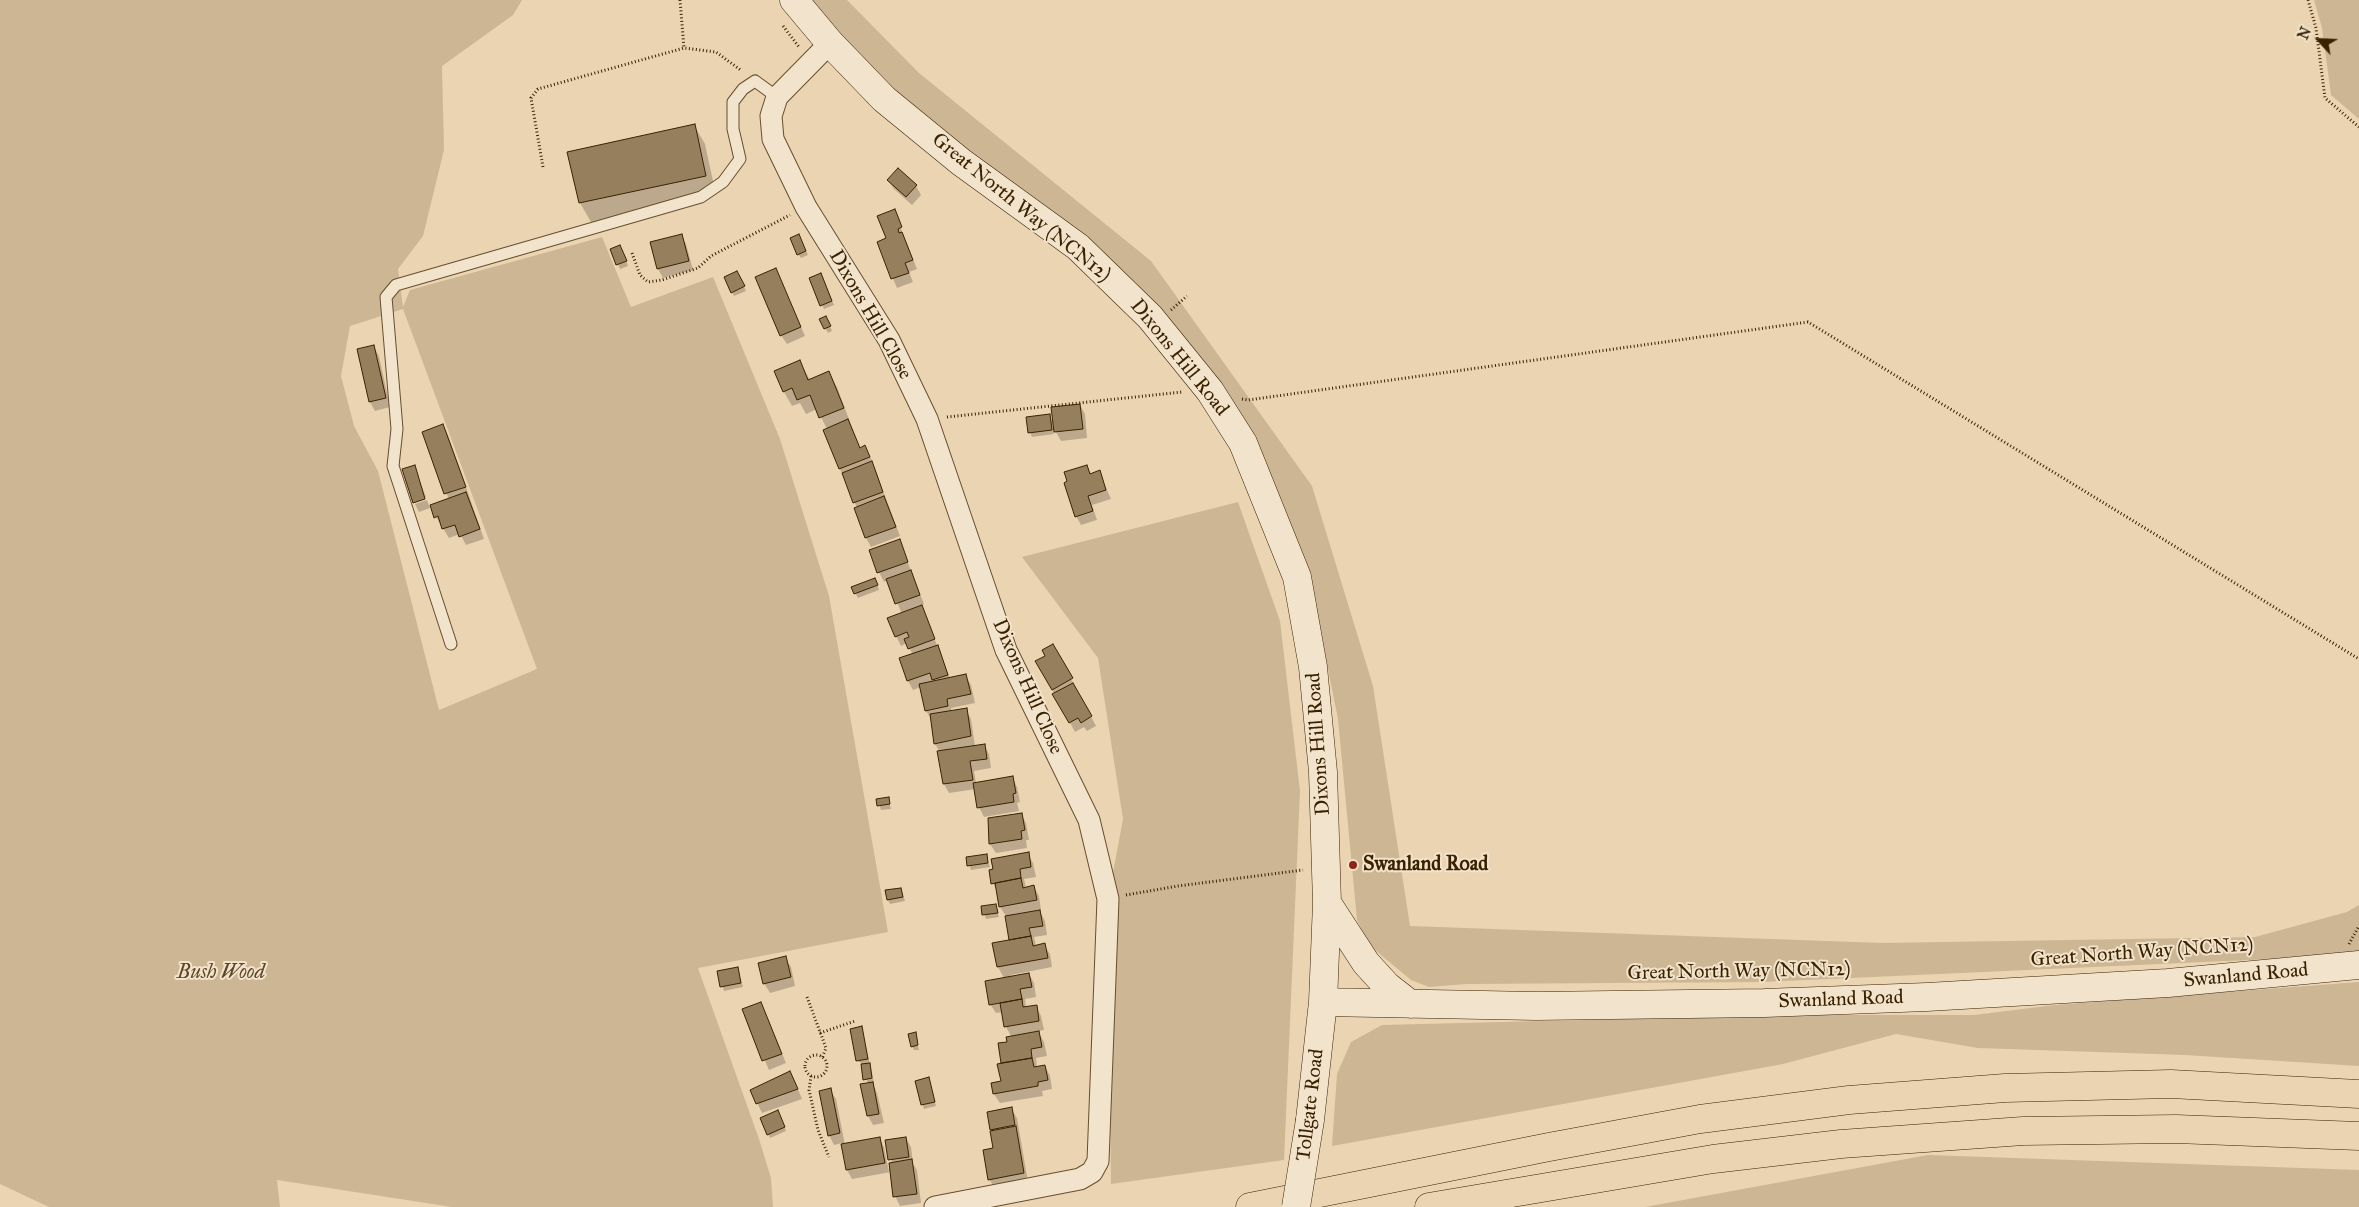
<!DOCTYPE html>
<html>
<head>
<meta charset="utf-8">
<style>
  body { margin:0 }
  #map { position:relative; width:2359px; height:1207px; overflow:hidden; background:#ebd4b1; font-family:"IM FELL Great Primer",serif }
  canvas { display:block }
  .north { position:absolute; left:2294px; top:15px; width:50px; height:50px; -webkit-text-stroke:4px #f2e3cc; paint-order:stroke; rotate:295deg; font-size:14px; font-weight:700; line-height:20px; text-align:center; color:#3a2201 }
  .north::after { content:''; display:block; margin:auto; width:18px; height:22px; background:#3a2201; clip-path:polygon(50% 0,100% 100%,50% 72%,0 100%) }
</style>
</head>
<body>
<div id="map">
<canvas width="2359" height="1207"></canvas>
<div class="north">N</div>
</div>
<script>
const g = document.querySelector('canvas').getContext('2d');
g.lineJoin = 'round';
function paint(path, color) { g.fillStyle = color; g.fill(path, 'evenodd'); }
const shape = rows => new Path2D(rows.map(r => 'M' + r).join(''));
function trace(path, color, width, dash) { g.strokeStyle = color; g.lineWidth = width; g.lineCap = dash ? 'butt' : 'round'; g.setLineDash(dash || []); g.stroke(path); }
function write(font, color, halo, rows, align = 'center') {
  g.font = font + ' "IM FELL Great Primer",serif'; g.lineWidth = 4; g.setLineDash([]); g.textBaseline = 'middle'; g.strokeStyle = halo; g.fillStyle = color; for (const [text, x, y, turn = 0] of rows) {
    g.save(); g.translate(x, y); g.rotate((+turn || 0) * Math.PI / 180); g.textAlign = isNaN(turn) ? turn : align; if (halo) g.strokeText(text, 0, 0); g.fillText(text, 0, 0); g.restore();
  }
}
paint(shape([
  [0,0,522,0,513,15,442,66,444,150,423,236,398,269,403,307,410,290,602,237,631,307,713,277,780,439,829,596,888,932,698,968,759,1139,771,1178,773,1207,452,1207,277,1180,280,1207,49,1207,0,1184],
  [403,309,537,669,439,710,378,471,354,426,341,376,350,326],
  [805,0,847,0,919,73,1151,261,1312,486,1373,686,1410,926,1882,943,2255,937,2347,912,2359,905,2359,955,1762,982,1466,984,1429,987,1411,980,1369,945,1357,920,1338,719,1310,579,1234,410,987,169,842,44],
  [2314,0,2359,0,2359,119,2331,95,2322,28],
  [1238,502,1280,621,1300,791,1284,1160,1111,1184,1108,899,1123,819,1098,658,1022,557],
  [2359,982,2359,1066,2185,1055,1978,1048,1896,1034,1783,1064,1332,1146,1337,1074,1351,1042,1382,1025,1785,1015,1974,1015,2055,1005],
  [1928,1155,2359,1170,2359,1207,1645,1207]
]), '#cdb693');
paint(shape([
  [694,125,705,144,716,195,591,222,580,203,569,153],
  [888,180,916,186,921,195,912,205,894,189],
  [894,211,917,269,909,272,913,282,897,288,878,243,887,239],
  [681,235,686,244,693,270,663,278,658,269,651,243],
  [801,240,808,255,801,258,798,254],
  [611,250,622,250,628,266,620,269],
  [776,270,805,336,787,344,781,335],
  [739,276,746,291,734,296,732,292],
  [823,279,834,305,824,309,822,305],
  [821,320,828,322,832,331,828,333],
  [374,347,379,356,390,407,375,411,370,402],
  [800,362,810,380,829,373,837,387,860,449,865,447,870,456,900,536,871,547,866,538,855,509,857,508,840,469,827,429,817,409,806,414,800,403,792,406,784,392],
  [1080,405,1085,414,1087,438,1061,441,1053,427,1054,434,1032,437,1030,432,1049,415,1054,424],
  [443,426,448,435,484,539,466,545,460,534,449,538,436,517,449,500,424,432],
  [1086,466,1091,474,1099,472,1111,499,1092,505,1097,520,1081,525,1076,516],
  [414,467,426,497,414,503,404,470],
  [427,500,430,508,419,512,415,504],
  [899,540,924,604,921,605,950,678,965,675,971,685,975,703,951,708,952,712,966,710,971,719,975,746,984,745,989,754,991,768,974,771,976,783,1012,777,1017,787,1020,802,1017,803,1019,811,984,817,979,807,976,789,949,793,944,784,940,752,935,744,932,720,926,711,921,687,913,690,908,681,913,655,907,643,901,646,896,636,902,614,888,580,884,582,879,572,871,551],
  [877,583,879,590,858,598,853,588],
  [1053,645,1096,726,1087,731,1084,727,1075,732,1037,662,1046,656],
  [888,798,891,809,881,810,878,800],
  [1021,814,1026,823,1029,840,1026,840,1027,848,996,853,990,844],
  [1028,854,1033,863,1036,877,1024,879,1026,888,1034,887,1039,896,1041,910,1039,910,1045,921,1047,935,1034,937,1036,946,1044,945,1050,954,1052,967,1011,975,1012,977,1029,974,1034,983,1036,997,1025,999,1026,1008,1036,1006,1041,1016,1044,1030,1038,1031,1044,1042,1047,1056,1036,1058,1037,1068,1045,1066,1050,1076,1052,1089,1042,1091,1043,1096,1000,1103,994,1094,993,1084,1002,1082,999,1044,1008,1043,1012,1038,1006,1027,1003,1012,996,1013,990,1004,1004,978,998,967,994,944,1011,941,1006,916,1000,907,998,892,993,883],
  [986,855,990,867,971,870,967,858],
  [901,889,905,901,890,904,888,900],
  [995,905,999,917,986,919,982,907],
  [785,958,791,967,795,986,770,993,764,983],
  [737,968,743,987,724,991,718,972],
  [761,1003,786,1063,769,1070,743,1010],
  [861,1028,871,1068,874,1082,872,1082,877,1093,884,1123,873,1125,868,1116,868,1084,862,1064,858,1061],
  [915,1034,919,1050,914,1050,912,1046],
  [916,1081,930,1083,936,1106,924,1109],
  [795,1082,802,1099,762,1113,751,1090],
  [830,1090,836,1099,845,1145,879,1138,884,1147,889,1172,891,1172,892,1163,887,1141,906,1138,911,1147,913,1164,917,1170,921,1203,900,1206,895,1196,891,1172,852,1179,847,1170,842,1143,834,1145,829,1135],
  [1011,1108,1017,1118,1028,1182,995,1188,989,1179,995,1149,988,1113],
  [780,1116,786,1131,770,1138,768,1134]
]), '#0003');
const building = shape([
  [695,124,706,176,579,203,567,152,695,124],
  [898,168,917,185,906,197,887,180,898,168],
  [895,209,902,227,898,229,899,233,902,232,913,260,905,263,909,273,891,279,877,242,886,238,877,216,895,209],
  [682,234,689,261,657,269,650,242,682,234],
  [799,234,806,251,797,255,790,238,799,234],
  [620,245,627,261,616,265,610,249,620,245],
  [776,268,801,327,780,336,755,277,776,268],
  [737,271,745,286,731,293,724,277,737,271],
  [821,273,832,301,820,306,809,278,821,273],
  [826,316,831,326,824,329,819,319,826,316],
  [374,345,386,398,369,402,357,349,374,345],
  [800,360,808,380,829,371,844,408,819,418,810,395,797,400,792,388,783,392,774,371,800,360],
  [1080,404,1083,429,1054,432,1051,407,1080,404],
  [1050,414,1052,430,1028,433,1026,417,1050,414],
  [848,419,860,448,865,445,870,457,839,469,823,430,848,419],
  [443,424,466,487,444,494,422,432,443,424],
  [872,461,883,492,853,503,842,473,872,461],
  [415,465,425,499,413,503,402,469,415,465],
  [1087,465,1090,474,1100,470,1106,490,1088,496,1093,511,1075,517,1064,483,1067,481,1064,472,1087,465],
  [466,492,480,529,459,537,455,525,442,529,438,516,434,518,430,505,466,492],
  [884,496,896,527,865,538,854,508,884,496],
  [900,539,908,562,877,573,869,550,900,539],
  [911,570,920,595,895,604,886,579,911,570],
  [875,578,878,585,854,594,851,587,875,578],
  [922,605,935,639,908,649,904,639,909,637,907,632,895,637,887,618,922,605],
  [1053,644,1073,678,1052,690,1035,661,1045,656,1042,650,1053,644],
  [938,645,948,675,932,680,930,673,907,681,899,658,938,645],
  [966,674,971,694,947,699,948,706,925,711,919,684,966,674],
  [1073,683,1092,716,1081,723,1078,718,1069,723,1052,694,1073,683],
  [967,708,971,736,934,744,930,714,967,708],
  [985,744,987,759,970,761,973,780,943,784,937,751,985,744],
  [1013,776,1016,793,1013,794,1014,802,977,808,973,783,1013,776],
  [889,797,890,804,877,806,876,799,889,797],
  [1022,813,1025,830,1021,831,1022,839,989,844,988,818,1022,813],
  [1029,852,1031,867,1020,869,1021,878,991,884,989,870,993,869,991,859,1029,852],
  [987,854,988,863,967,866,966,857,987,854],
  [1021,878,1023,888,1034,885,1037,900,999,907,995,883,1021,878],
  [901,888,903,897,887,900,885,890,901,888],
  [996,904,998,913,982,915,981,906,996,904],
  [1040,910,1043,926,1029,928,1031,936,1009,940,1005,916,1040,910],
  [1031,936,1033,946,1045,943,1048,958,997,967,992,943,1031,936],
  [786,956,791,977,763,984,758,963,786,956],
  [738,967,741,983,720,987,717,971,738,967],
  [1029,973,1032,987,1020,989,1022,999,989,1005,985,981,1029,973],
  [1022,999,1023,1007,1037,1005,1039,1021,1004,1027,1000,1003,1022,999],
  [761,1002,782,1054,762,1061,742,1009,761,1002],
  [862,1026,868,1059,856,1061,850,1029,862,1026],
  [1039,1031,1042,1047,1031,1049,1032,1058,1001,1063,998,1043,1007,1042,1006,1037,1039,1031],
  [916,1032,918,1045,911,1047,908,1034,916,1032],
  [1032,1058,1034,1067,1045,1065,1048,1080,1038,1082,1038,1086,993,1094,991,1083,1001,1081,997,1064,1032,1058],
  [870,1063,872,1078,863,1080,861,1064,870,1063],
  [790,1071,798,1089,756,1104,750,1090,790,1071],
  [929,1077,935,1102,921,1105,915,1081,929,1077],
  [873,1082,879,1114,867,1116,860,1084,873,1082],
  [831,1088,840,1133,828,1136,819,1091,831,1088],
  [1012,1107,1015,1125,990,1130,987,1112,1012,1107],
  [778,1110,785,1127,767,1135,760,1118,778,1110],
  [1016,1126,1024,1173,988,1180,983,1150,993,1148,990,1131,1016,1126],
  [880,1137,885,1163,846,1170,841,1144,880,1137],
  [906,1137,909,1157,888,1160,885,1140,906,1137],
  [912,1159,917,1194,893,1197,889,1163,912,1159]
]);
paint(building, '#967f5d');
trace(building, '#3a2201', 1);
const lane = shape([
  [451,644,393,466,397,429,386,297,396,285,701,197,723,182,740,159,733,129,733,102,743,89,755,81,777,97]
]);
const street = shape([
  [830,43,777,97,771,116,773,139,806,207,889,340,927,419,1006,650,1089,820,1108,899,1098,1161,1092,1172,1080,1179,935,1207]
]);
const secondary = shape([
  [794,0,830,43,884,99,961,162,1078,247,1150,317,1210,391,1243,443,1297,577,1313,667,1323,772,1327,903,1323,1002,1310,1120],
  [1327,903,1366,963,1387,986,1410,1004],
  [1323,1002,1536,1006,1764,1003,1927,997,2168,983,2359,965]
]);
const highway = shape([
  [1250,1207,1549,1147,1700,1119,1849,1100,2005,1088,2171,1084,2359,1094],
  [1429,1207,1713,1159,1841,1144,2023,1131,2176,1129,2359,1136]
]);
trace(lane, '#664e2d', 13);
trace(street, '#664e2d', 23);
trace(secondary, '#3a2201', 29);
trace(highway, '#3a2201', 29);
trace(shape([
  [680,0,684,48],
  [2308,0,2316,28,2325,98,2359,127],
  [783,26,799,47],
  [543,167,531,98,538,89,684,48,716,52,742,71],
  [632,253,640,275,648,282,662,280,698,268,711,256,790,215],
  [1171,310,1187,296],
  [1242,399,1248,400,1808,322,2359,659],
  [947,417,1182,392],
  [1126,895,1178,886,1303,870],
  [2349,944,2359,926],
  [807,997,826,1048,822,1058],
  [820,1033,855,1021],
  '805 1066a11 11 0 1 1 22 0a11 11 0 1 1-22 0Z',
  [811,1076,809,1090,818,1130,829,1157]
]), '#3a2201', 3, [1, 2.5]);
trace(lane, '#f2e3cc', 11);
trace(street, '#f2e3cc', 21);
trace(secondary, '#f2e3cc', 28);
trace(highway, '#ebd4b1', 28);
const secondaryBridge = shape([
  [1296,1207,1310,1120]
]);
trace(secondaryBridge, '#3a2201', 29, []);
trace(secondaryBridge, '#f2e3cc', 28);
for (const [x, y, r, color] of [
  [1353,865,5,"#8f2418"]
]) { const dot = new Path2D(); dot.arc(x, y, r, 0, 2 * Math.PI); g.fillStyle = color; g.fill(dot); trace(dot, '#f2e3cc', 2); }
write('20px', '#3a2201', '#f2e3cc', [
  ["Great North Way (NCN12)",1021,208,39],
  ["Dixons Hill Close",870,315,60],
  ["Dixons Hill Road",1179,358,51],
  ["Dixons Hill Close",1027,687,66],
  ["Dixons Hill Road",1319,744,-94],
  ["Great North Way (NCN12)",2142,953,-4],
  ["Great North Way (NCN12)",1739,972,-1],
  ["Swanland Road",2246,976,-5],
  ["Swanland Road",1841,1000,-2],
  ["Tollgate Road",1311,1105,-83]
]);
write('bold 20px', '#3a2201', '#f2e3cc', [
  ["Swanland Road",1363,865]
], 'left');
write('italic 20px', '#5f4726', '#f2e3cc', [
  ["Bush Wood",221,973]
]);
</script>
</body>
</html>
